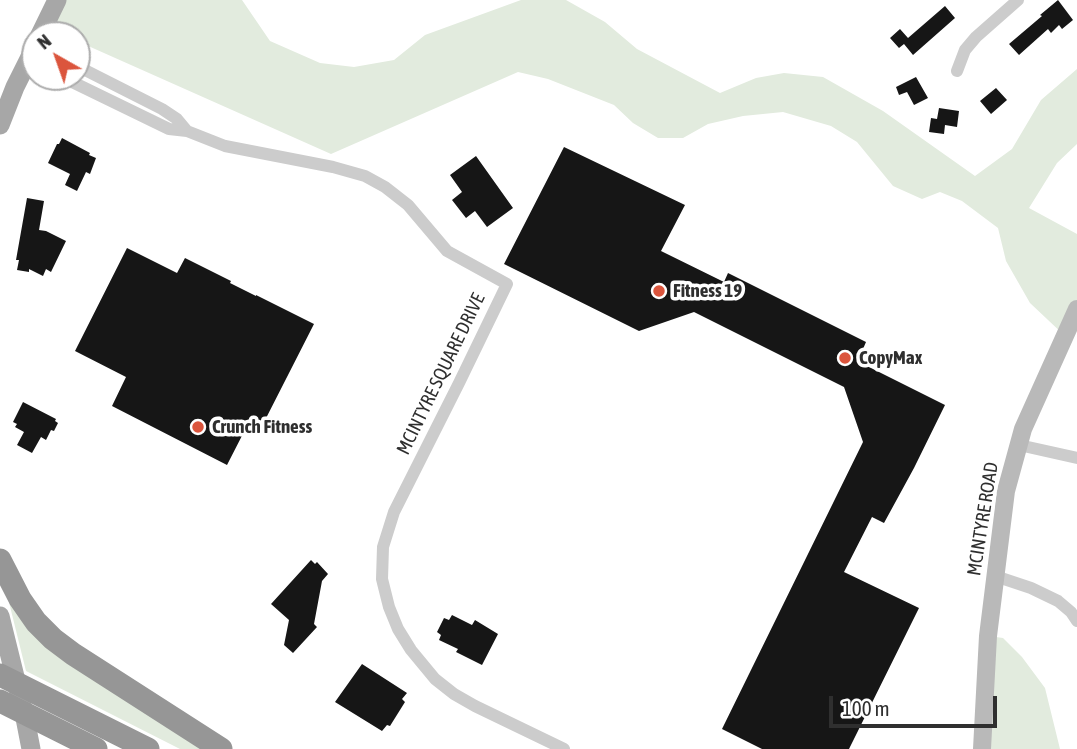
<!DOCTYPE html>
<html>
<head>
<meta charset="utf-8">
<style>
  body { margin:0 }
  #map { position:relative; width:1077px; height:749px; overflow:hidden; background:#fff; font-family:"Asap Condensed",sans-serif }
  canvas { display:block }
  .north { position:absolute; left:21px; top:21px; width:70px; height:70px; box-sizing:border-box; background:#fff; border:2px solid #acacac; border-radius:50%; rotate:320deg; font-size:19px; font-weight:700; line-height:28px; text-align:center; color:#2f2f2f }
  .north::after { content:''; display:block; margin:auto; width:24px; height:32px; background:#db553d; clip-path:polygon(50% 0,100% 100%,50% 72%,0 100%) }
  .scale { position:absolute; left:829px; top:696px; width:168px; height:32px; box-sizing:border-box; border:4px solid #2f2f2f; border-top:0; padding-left:9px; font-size:21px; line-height:24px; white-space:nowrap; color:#2f2f2f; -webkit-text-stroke:5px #fff; paint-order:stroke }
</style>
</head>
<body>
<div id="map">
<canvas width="1077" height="749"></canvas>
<div class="north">N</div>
<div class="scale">100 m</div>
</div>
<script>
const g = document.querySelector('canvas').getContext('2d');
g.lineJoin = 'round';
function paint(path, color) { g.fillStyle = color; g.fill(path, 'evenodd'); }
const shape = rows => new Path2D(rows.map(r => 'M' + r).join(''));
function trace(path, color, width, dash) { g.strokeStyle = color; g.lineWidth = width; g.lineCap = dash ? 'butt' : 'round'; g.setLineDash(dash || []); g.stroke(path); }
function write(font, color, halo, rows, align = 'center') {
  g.font = font + ' "Asap Condensed",sans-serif'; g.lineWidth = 7; g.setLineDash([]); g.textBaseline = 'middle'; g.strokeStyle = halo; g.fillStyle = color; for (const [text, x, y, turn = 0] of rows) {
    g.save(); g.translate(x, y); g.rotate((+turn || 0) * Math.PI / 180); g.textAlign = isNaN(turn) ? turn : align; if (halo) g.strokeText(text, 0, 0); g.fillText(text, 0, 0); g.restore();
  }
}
paint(shape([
  [57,0,242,0,270,41,320,63,354,67,394,60,425,35,521,0,566,0,605,22,637,49,720,93,756,78,784,73,823,77,883,111,975,176,1012,149,1041,100,1077,69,1077,144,1057,163,1029,208,1077,234,1077,309,1065,336,1030,303,1006,261,998,228,962,201,940,192,922,199,893,186,857,142,831,126,783,112,743,116,708,124,683,138,658,138,633,123,614,105,548,79,518,72,331,154,77,41,77,35,62,35,43,28],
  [5,586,207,749,180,749,26,671],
  [996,637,1003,638,1022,657,1045,688,1060,749,990,749]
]), '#e2ebde');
paint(shape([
  [1058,0,1073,20,1062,29,1059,25,1051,33,1048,29,1019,55,1009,44,1042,16,1040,15],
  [945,6,955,18,913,55,904,44,899,48,890,38,900,29,908,38],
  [916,77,928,98,914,105,907,92,899,95,896,87],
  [996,88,1007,100,991,114,980,101],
  [939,108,959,111,957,127,945,125,944,134,929,132,931,118,937,119],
  [62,138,90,153,89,155,96,158,90,174,86,172,77,191,65,185,70,174,48,163,57,144,59,144],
  [564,147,685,205,661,251,724,282,728,273,866,342,863,349,870,353,863,364,945,405,914,468,884,523,872,517,844,572,919,608,849,749,762,749,722,729,863,442,844,387,694,312,639,331,504,264],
  [476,156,513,208,487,227,475,211,466,218,452,200,462,192,450,175],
  [27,198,44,201,39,230,46,231,66,241,51,272,46,269,43,276,29,269,29,272,17,270,19,260,16,260],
  [127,248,177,273,185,258,231,281,230,283,256,296,256,295,314,324,260,430,248,424,227,465,112,406,126,377,75,351],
  [23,402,56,419,55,421,58,423,54,431,51,430,46,440,41,437,32,453,17,445,24,432,15,427,17,424,13,422],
  [311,560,315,564,317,562,328,574,322,581,314,624,317,627,293,653,284,645,289,620,271,604],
  [452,615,472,625,475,620,498,634,482,665,456,652,458,649,439,640,441,635,437,632,444,618,449,620],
  [362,664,407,693,402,699,405,702,390,726,387,725,382,731,335,702]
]), '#161616');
trace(shape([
  [77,66,162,109,177,119,187,131],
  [957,71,965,50,976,37,1018,0],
  [62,77,169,129,187,131,225,146,333,167,365,176,385,187,408,205,447,251,507,284,459,383,394,512,383,547,382,579,389,607,398,629,411,650,435,679,454,694,475,706,564,749],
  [1019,445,1077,458],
  [995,576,1031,588,1058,601,1071,612,1077,621]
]), '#ccc', 12);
trace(shape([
  [982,749,988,636,1006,491,1023,429,1077,309]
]), '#b9b9b9', 18);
trace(shape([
  [40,35,57,0],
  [0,125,15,87,35,47],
  [0,616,24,713,31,749]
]), '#a7a7a7', 19);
trace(shape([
  [0,560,20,599,36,622,53,639,73,654,221,749],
  [0,675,148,749],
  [0,701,96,749]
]), '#969696', 23);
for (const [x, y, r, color] of [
  [659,291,7,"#db553d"],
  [845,358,7,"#db553d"],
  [198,427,7,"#db553d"]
]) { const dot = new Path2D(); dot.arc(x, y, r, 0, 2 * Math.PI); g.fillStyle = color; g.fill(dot); trace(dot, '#fff', 2.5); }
write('bold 19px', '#2f2f2f', '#fff', [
  ["Fitness 19",673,291],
  ["CopyMax",859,358],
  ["Crunch Fitness",212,427]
], 'left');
write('19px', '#2f2f2f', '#fff', [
  ["MCINTYRE SQUARE DRIVE",441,374,-64],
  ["MCINTYRE ROAD",983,519,-81]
]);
</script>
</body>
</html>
